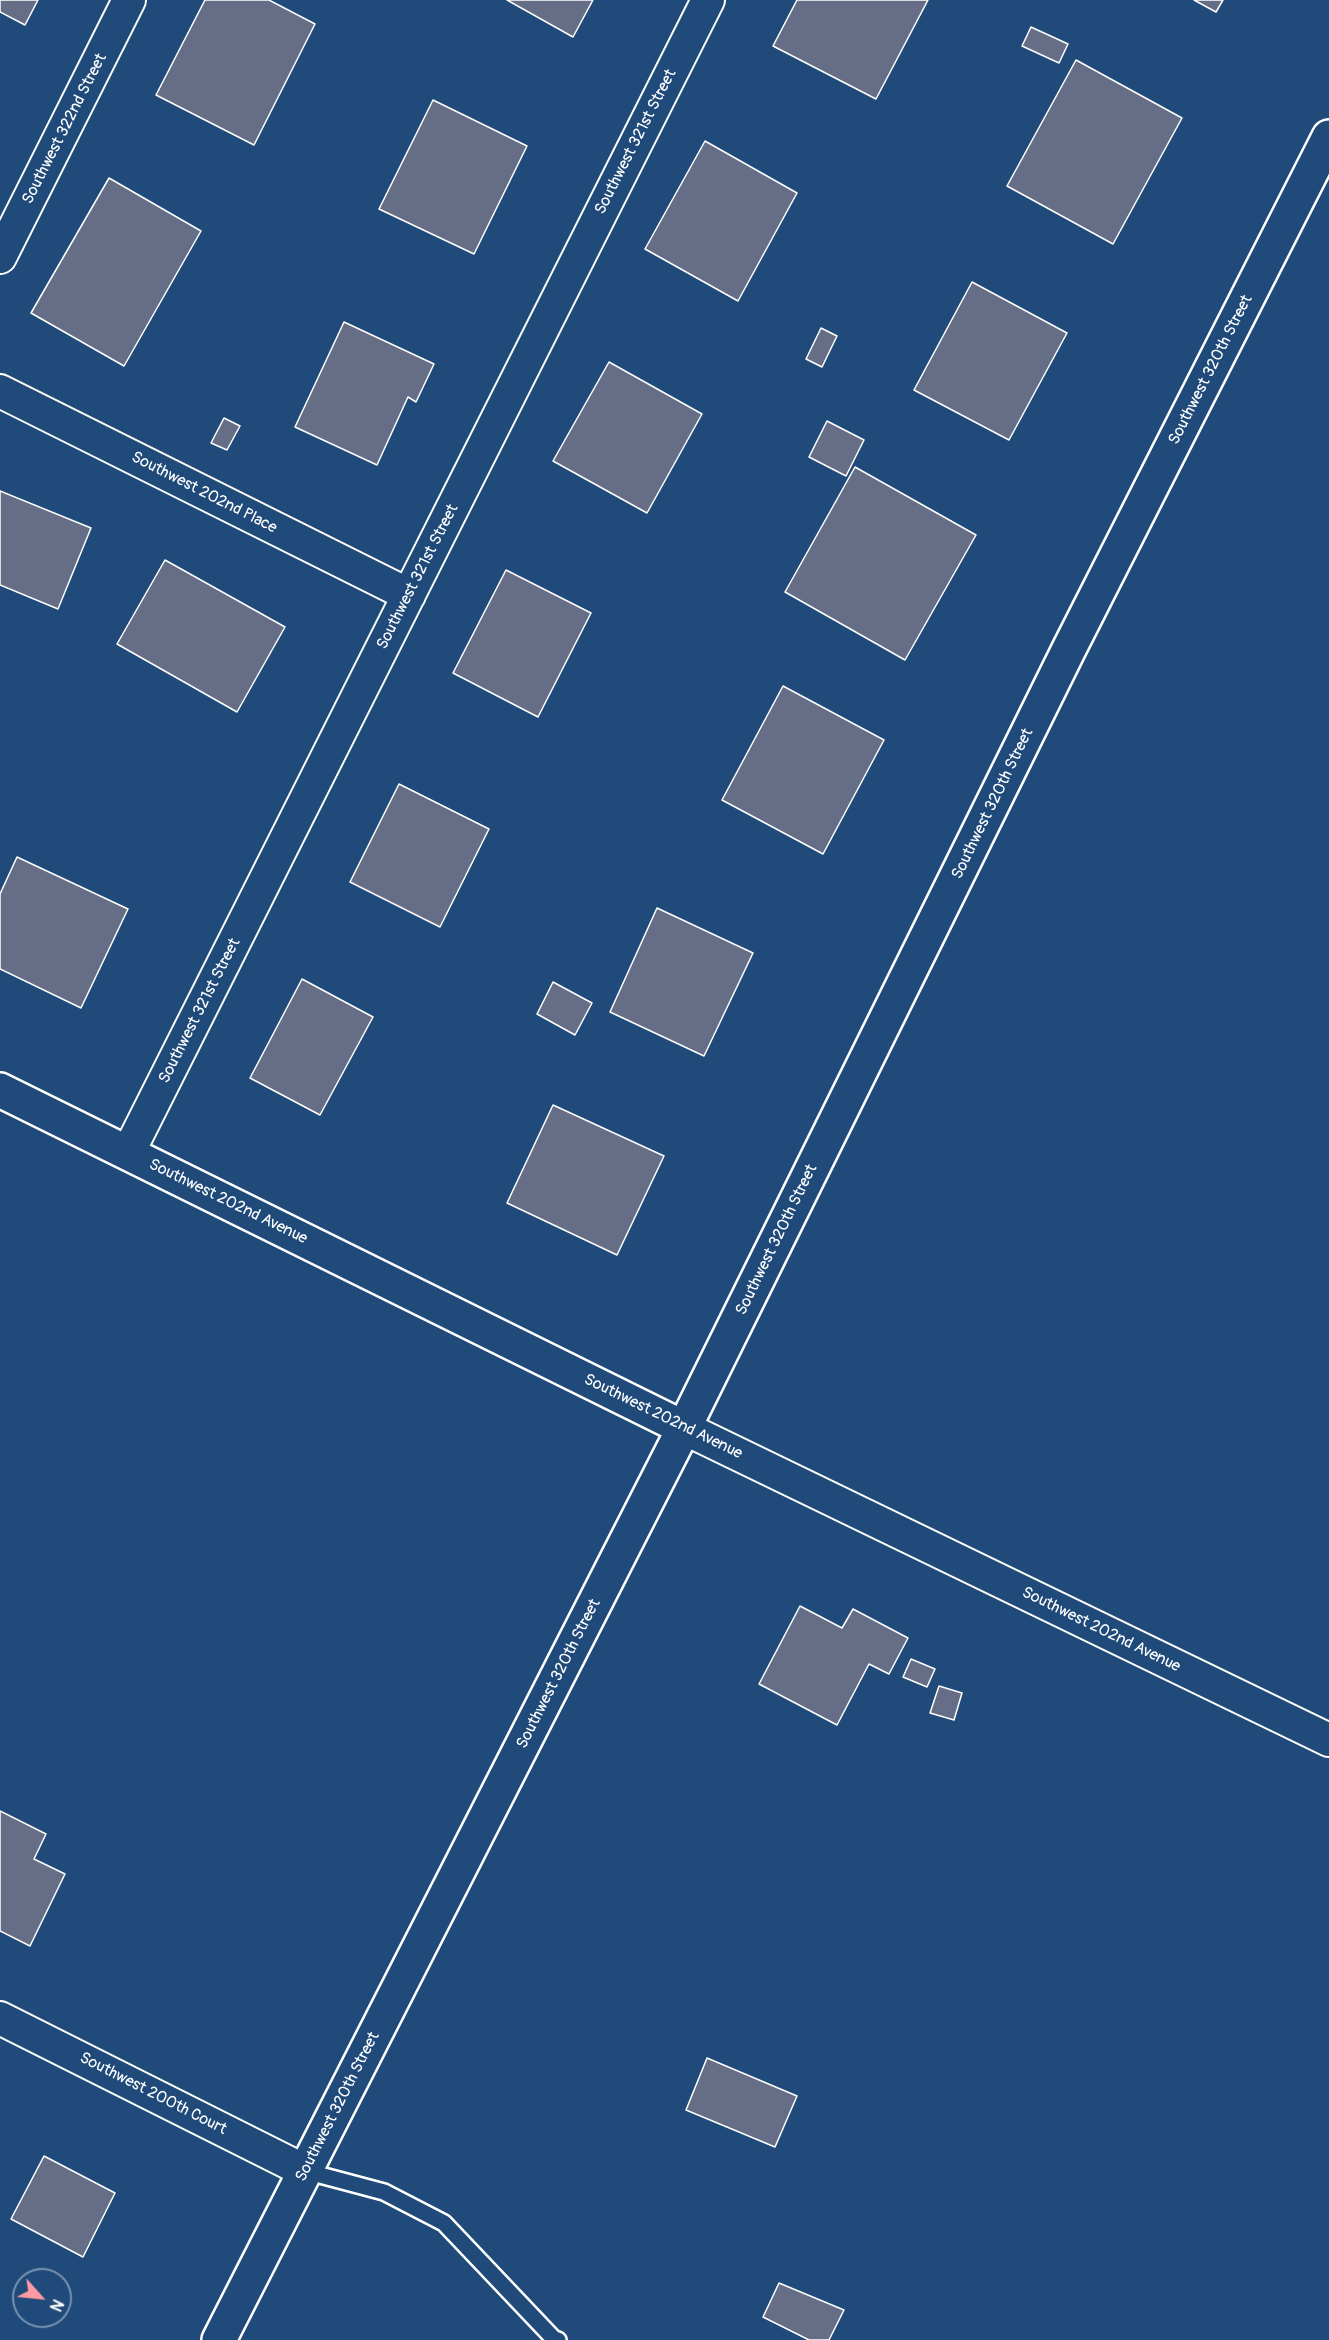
<!DOCTYPE html>
<html>
<head>
<meta charset="utf-8">
<style>
  body { margin:0 }
  #map { position:relative; width:1329px; height:2340px; overflow:hidden; background:#1f4a7a; font-family:Pangolin,sans-serif }
  canvas { display:block }
  .north { position:absolute; left:12px; top:2268px; width:60px; height:60px; box-sizing:border-box; background:#1f4a7a; border:2px solid #7992af; border-radius:50%; rotate:117deg; font-size:16px; font-weight:700; line-height:24px; text-align:center; color:#fff }
  .north::after { content:''; display:block; margin:auto; width:21px; height:27px; background:#ff9aa2; clip-path:polygon(50% 0,100% 100%,50% 72%,0 100%) }
</style>
</head>
<body>
<div id="map">
<canvas width="1329" height="2340"></canvas>
<div class="north">N</div>
</div>
<script>
const g = document.querySelector('canvas').getContext('2d');
g.lineJoin = 'round';
function paint(path, color) { g.fillStyle = color; g.fill(path, 'evenodd'); }
const shape = rows => new Path2D(rows.map(r => 'M' + r).join(''));
function trace(path, color, width, dash) { g.strokeStyle = color; g.lineWidth = width; g.lineCap = dash ? 'butt' : 'round'; g.setLineDash(dash || []); g.stroke(path); }
function write(font, color, halo, rows, align = 'center') {
  g.font = font + ' Pangolin,sans-serif'; g.lineWidth = 4.5; g.setLineDash([]); g.textBaseline = 'middle'; g.strokeStyle = halo; g.fillStyle = color; for (const [text, x, y, turn = 0] of rows) {
    g.save(); g.translate(x, y); g.rotate((+turn || 0) * Math.PI / 180); g.textAlign = isNaN(turn) ? turn : align; if (halo) g.strokeText(text, 0, 0); g.fillText(text, 0, 0); g.restore();
  }
}
const building = shape([
  [0,0,38,0,25,25,0,12,0,0],
  [205,0,269,0,315,24,254,145,156,95,205,0],
  [507,0,593,0,573,37,507,0],
  [797,0,928,0,876,99,773,46,797,0],
  [1194,0,1223,0,1216,12,1194,0],
  [1031,27,1068,44,1059,63,1022,46,1031,27],
  [1076,60,1182,118,1113,244,1007,186,1076,60],
  [433,100,527,146,474,254,379,209,433,100],
  [705,141,797,193,738,301,645,249,705,141],
  [109,178,201,231,124,366,31,313,109,178],
  [972,282,1067,333,1009,440,914,390,972,282],
  [344,322,434,364,416,402,408,397,377,465,295,427,344,322],
  [821,328,837,336,822,367,806,359,821,328],
  [609,362,702,414,647,513,553,461,609,362],
  [224,418,240,426,227,450,211,443,224,418],
  [827,421,864,440,846,476,809,457,827,421],
  [855,467,976,535,905,660,785,592,855,467],
  [0,491,91,528,58,609,0,585,0,491],
  [165,560,285,627,237,712,117,644,165,560],
  [506,570,591,613,538,717,453,673,506,570],
  [783,686,884,740,823,854,722,800,783,686],
  [399,784,489,829,440,927,350,882,399,784],
  [17,857,128,909,81,1008,0,969,0,894,17,857],
  [657,908,753,953,704,1056,610,1012,657,908],
  [302,979,373,1017,320,1115,250,1078,302,979],
  [553,982,592,1003,575,1035,537,1014,553,982],
  [553,1105,664,1156,617,1255,507,1203,553,1105],
  [800,1606,842,1628,853,1609,908,1638,889,1674,869,1664,837,1725,759,1684,800,1606],
  [911,1659,935,1669,927,1687,903,1677,911,1659],
  [939,1686,962,1693,954,1720,930,1713,939,1686],
  [0,1811,46,1834,34,1859,65,1874,30,1946,0,1931,0,1811],
  [707,2058,797,2096,775,2147,686,2110,707,2058],
  [44,2156,115,2193,83,2257,11,2219,44,2156],
  [779,2283,844,2310,829,2340,809,2340,763,2317,779,2283]
]);
paint(building, '#656e86');
trace(building, '#fff', 1.5);
const service = shape([
  [305,2171,384,2192,444,2223,554,2339,558,2340]
]);
const minor = shape([
  [0,257,129,0],
  [0,391,409,595],
  [128,1153,708,0],
  [684,1428,1329,1740],
  [0,2018,305,2171]
]);
const tertiary = shape([
  [0,1090,684,1428],
  [219,2340,684,1428,1069,649,1329,137]
]);
trace(service, '#fff', 20);
trace(minor, '#fff', 36);
trace(tertiary, '#fff', 38);
trace(service, '#1f4a7a', 15);
trace(minor, '#1f4a7a', 32);
trace(tertiary, '#1f4a7a', 33);
write('16px', '#fff', '#1f4a7a', [
  ["Southwest 322nd Street",65,129,-63],
  ["Southwest 321st Street",636,142,-63],
  ["Southwest 320th Street",1211,370,-63],
  ["Southwest 202nd Place",204,493,27],
  ["Southwest 321st Street",418,577,-63],
  ["Southwest 320th Street",993,804,-64],
  ["Southwest 321st Street",200,1011,-63],
  ["Southwest 202nd Avenue",228,1202,26],
  ["Southwest 320th Street",777,1240,-64],
  ["Southwest 202nd Avenue",663,1417,26],
  ["Southwest 202nd Avenue",1101,1630,26],
  ["Southwest 320th Street",559,1674,-63],
  ["Southwest 200th Court",153,2094,27],
  ["Southwest 320th Street",338,2107,-63]
]);
</script>
</body>
</html>
